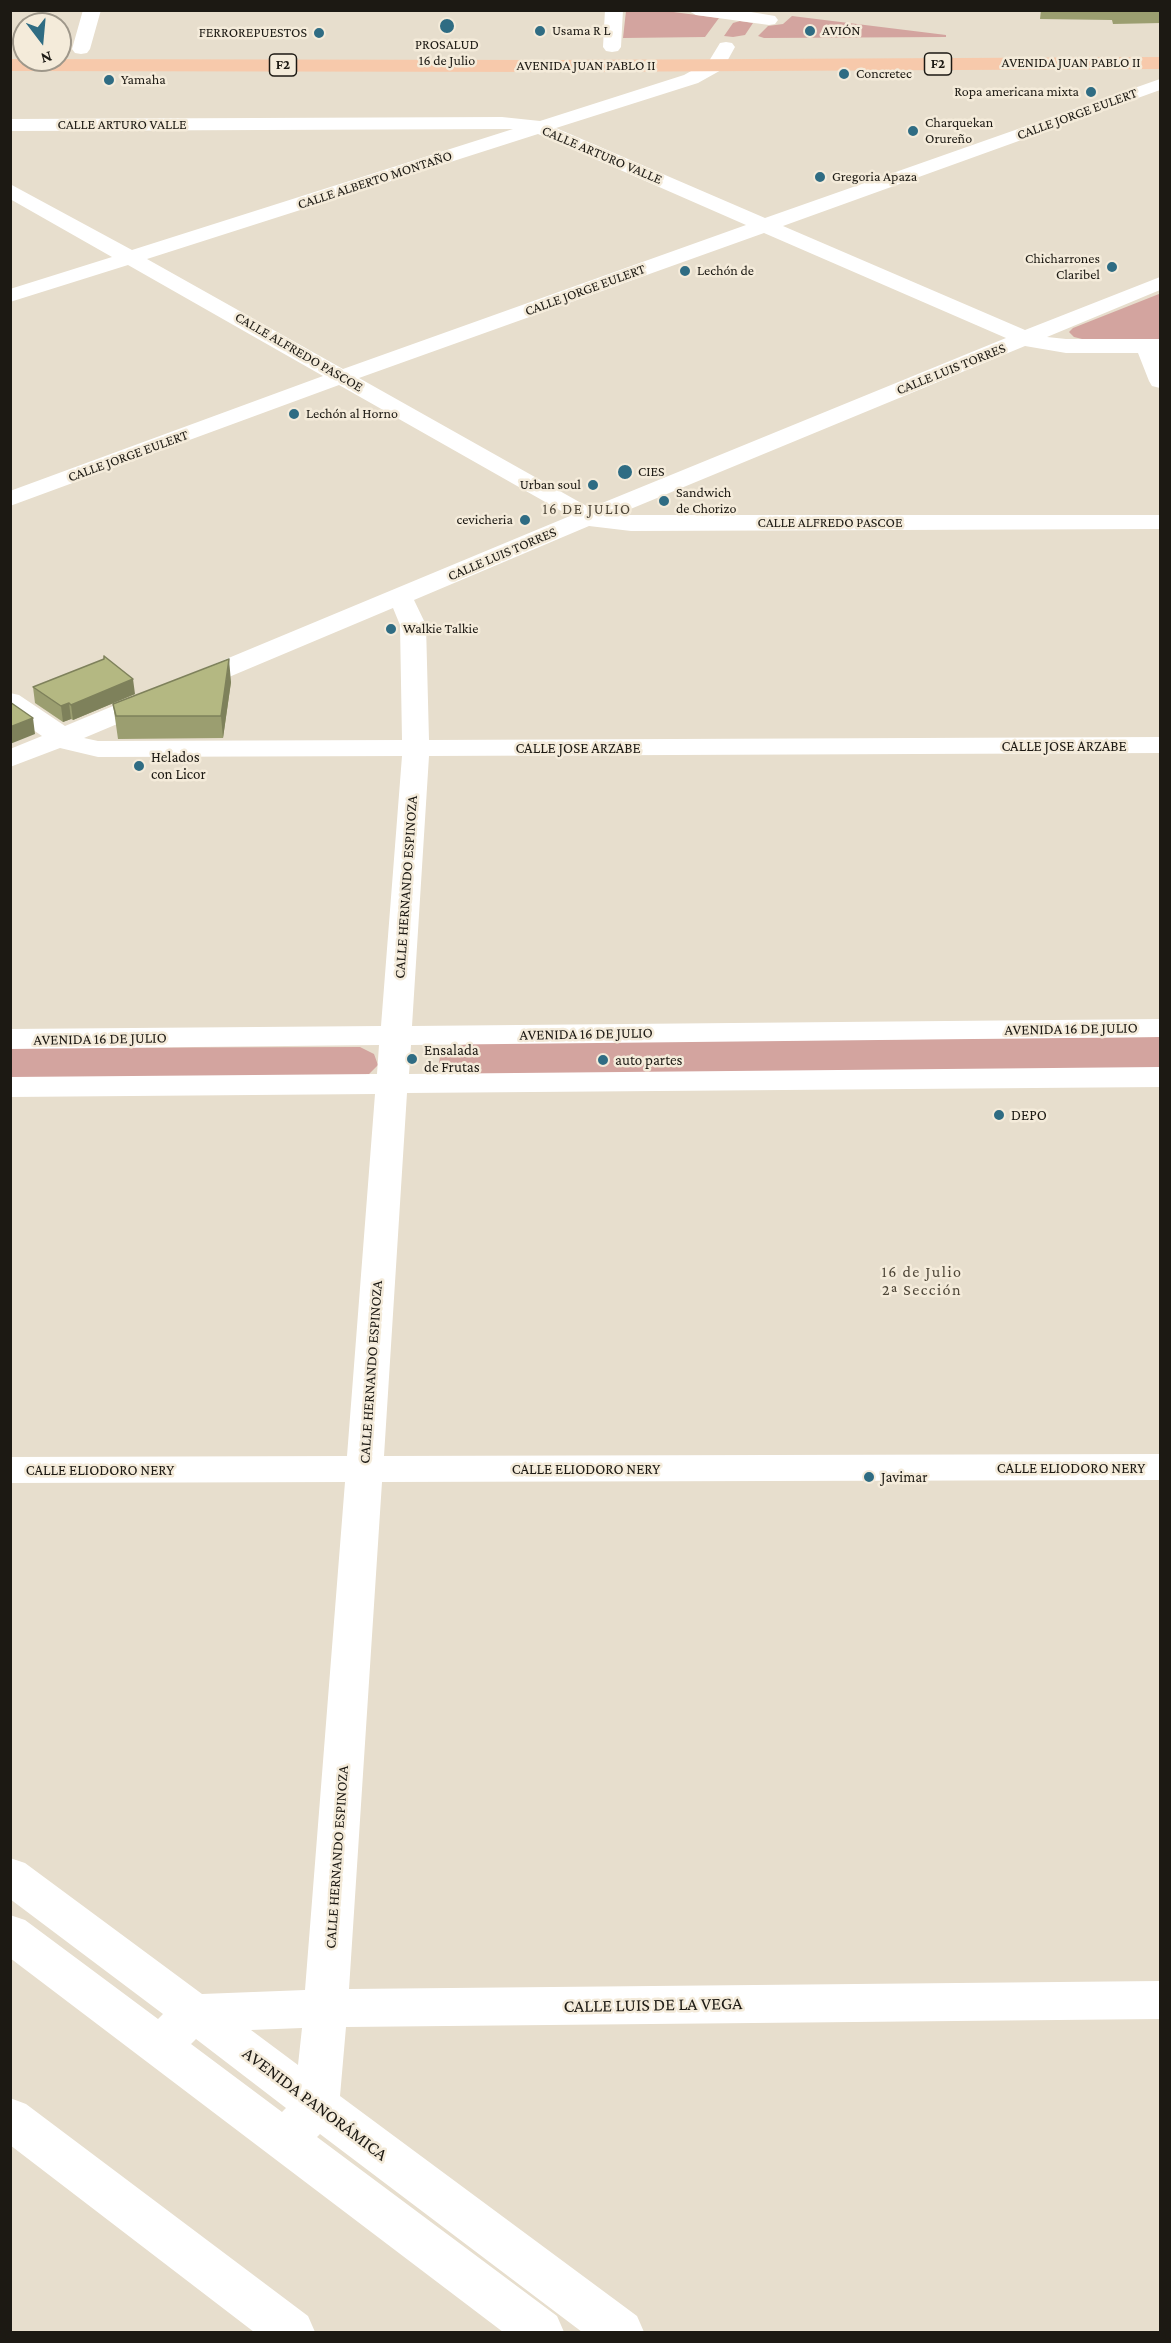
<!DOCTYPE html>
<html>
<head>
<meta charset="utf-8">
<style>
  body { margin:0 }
  #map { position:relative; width:1171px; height:2343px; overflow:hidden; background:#e7decd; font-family:"Crimson Pro",serif }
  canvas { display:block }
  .frame { position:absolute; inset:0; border:12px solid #1c1913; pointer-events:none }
  .north { position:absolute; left:12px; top:12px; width:60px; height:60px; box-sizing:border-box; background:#f4ebda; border:2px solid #9e978a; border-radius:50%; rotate:164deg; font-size:16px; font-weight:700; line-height:24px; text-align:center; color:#1c1913 }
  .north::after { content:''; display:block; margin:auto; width:21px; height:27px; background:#2f6c83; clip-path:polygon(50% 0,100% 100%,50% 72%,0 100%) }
</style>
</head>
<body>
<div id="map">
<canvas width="1171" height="2343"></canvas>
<div class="frame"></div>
<div class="north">N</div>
</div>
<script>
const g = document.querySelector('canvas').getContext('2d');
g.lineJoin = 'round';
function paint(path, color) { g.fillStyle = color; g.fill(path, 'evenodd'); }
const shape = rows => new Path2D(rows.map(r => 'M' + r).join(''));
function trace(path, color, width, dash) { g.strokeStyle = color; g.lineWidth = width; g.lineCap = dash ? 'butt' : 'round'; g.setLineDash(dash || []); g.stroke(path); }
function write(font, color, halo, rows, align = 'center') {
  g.font = font + ' "Crimson Pro",serif'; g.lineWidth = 5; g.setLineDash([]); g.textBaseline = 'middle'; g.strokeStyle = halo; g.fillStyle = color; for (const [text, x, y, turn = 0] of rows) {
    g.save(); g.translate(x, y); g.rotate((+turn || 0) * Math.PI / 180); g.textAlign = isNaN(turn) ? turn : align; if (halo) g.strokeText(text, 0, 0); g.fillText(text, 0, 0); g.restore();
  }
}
paint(shape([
  [626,11,666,11,719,18,705,37,623,38],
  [792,16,946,35,946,37,764,38,758,36,768,26,783,24],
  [740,21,753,23,745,35,733,37,724,36,733,23],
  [1159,294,1160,339,1082,339,1074,337,1069,332,1073,328],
  [1160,1037,1160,1069,461,1075,446,1070,439,1063,440,1055,445,1050,470,1043],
  [360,1047,374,1054,378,1065,369,1074,355,1078,11,1081,10,1048]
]), '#d3a49f');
paint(shape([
  [83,10,101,10,90,49,87,53,81,54,75,53,72,49,83,10],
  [605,10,623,10,621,47,618,51,612,52,606,51,603,47,605,10],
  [687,10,739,10,775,16,778,20,775,24,769,25,696,15,687,10],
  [726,42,732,43,735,47,725,65,723,69,698,83,556,128,765,218,1160,79,1160,90,783,226,1025,330,1160,277,1160,290,1047,337,1066,339,1160,339,1160,388,1152,386,1149,381,1138,353,1066,353,1025,346,616,515,1160,515,1160,529,631,531,589,526,414,600,426,625,429,740,1160,737,1160,753,429,756,412,1026,1160,1019,1160,1037,411,1045,409,1074,1160,1067,1160,1087,407,1093,384,1456,1160,1454,1160,1480,382,1482,349,1989,1160,1981,1160,2019,346,2027,340,2096,637,2316,644,2332,582,2332,320,2134,317,2137,557,2316,564,2332,503,2332,10,1958,10,1915,25,1920,158,2019,163,2014,10,1899,10,1858,25,1863,202,1994,305,1990,345,1482,10,1483,10,1457,347,1456,375,1094,10,1097,10,1077,377,1074,379,1045,10,1049,10,1029,381,1026,402,756,98,757,60,748,10,767,10,749,42,736,10,714,10,693,19,695,65,726,570,516,339,385,10,506,10,491,323,376,128,265,10,302,10,289,112,257,10,199,10,184,132,250,513,129,10,131,10,119,502,117,540,121,684,75,709,61,720,43,726,42],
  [538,134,746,225,343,369,147,259,538,134],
  [764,233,1006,338,590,508,359,378,764,233],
  [393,608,400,625,402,740,98,741,84,738,393,608],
  [302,2028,298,2065,251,2030,302,2028],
  [196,2039,286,2108,282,2112,191,2044,196,2039],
  [10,2098,26,2104,308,2316,315,2332,254,2332,10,2145,10,2098]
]), '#fff');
paint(shape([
  [1160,57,1160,69,555,72,10,71,10,59,555,60,1160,57]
]), '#f7c9ab');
paint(shape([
  [1041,10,1161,10,1161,23,1113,24,1112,20,1040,19],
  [231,682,223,738,118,739,113,704],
  [33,687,135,694,73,720,71,719,63,722,35,703]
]), '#9b9e70');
paint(shape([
  [229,659,231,682,223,738,221,716],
  [133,679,135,694,73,720,71,705],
  [69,703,71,719,63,722,61,706],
  [33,718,35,734,10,744,10,727]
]), '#7e815b');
const building = shape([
  [104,656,133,679,71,705,69,703,61,706,33,687,104,659,104,656],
  [229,659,221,716,116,716,113,704,229,659],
  [10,702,33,718,10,727,10,702]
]);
paint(building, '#b4b882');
trace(building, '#7e815b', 1.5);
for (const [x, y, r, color] of [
  [447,26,8,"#2f6c83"],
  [540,31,6,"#2f6c83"],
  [810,31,6,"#2f6c83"],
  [319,33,6,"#2f6c83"],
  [844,74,6,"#2f6c83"],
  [109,80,6,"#2f6c83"],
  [1091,92,6,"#2f6c83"],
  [913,131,6,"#2f6c83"],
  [820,177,6,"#2f6c83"],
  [1112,267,6,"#2f6c83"],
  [685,271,6,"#2f6c83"],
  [294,414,6,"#2f6c83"],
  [625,472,8,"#2f6c83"],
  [593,485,6,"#2f6c83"],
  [664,501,6,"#2f6c83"],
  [525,520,6,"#2f6c83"],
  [391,629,6,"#2f6c83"],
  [139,766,6,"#2f6c83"],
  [412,1059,6,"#2f6c83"],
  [603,1060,6,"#2f6c83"],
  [999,1115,6,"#2f6c83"],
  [869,1477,6,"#2f6c83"]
]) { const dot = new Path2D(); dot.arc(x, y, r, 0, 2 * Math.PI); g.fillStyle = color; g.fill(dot); trace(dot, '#f4ebda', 2); }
write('14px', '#1c1913', '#f4ebda', [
  ["Usama R L",552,31],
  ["AVIÓN",822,31],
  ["FERROREPUESTOS",307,33,"right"],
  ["PROSALUD",447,45,"center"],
  ["16 de Julio",447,61,"center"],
  ["Concretec",856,74],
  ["Yamaha",121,80],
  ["Ropa americana mixta",1079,92,"right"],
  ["Charquekan",925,123],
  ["Orureño",925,139],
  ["Gregoria Apaza",832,177],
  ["Chicharrones",1100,259,"right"],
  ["Claribel",1100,275,"right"],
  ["Lechón de",697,271],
  ["Lechón al Horno",306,414],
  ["CIES",638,472],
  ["Urban soul",581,485,"right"],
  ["Sandwich",676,493],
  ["de Chorizo",676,509],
  ["cevicheria",513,520,"right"],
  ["Walkie Talkie",403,629]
], 'left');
write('14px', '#1c1913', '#f4ebda', [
  ["AVENIDA JUAN PABLO II",1071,63],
  ["AVENIDA JUAN PABLO II",586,66],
  ["CALLE JORGE EULERT",1077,114,-20],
  ["CALLE ARTURO VALLE",122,125],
  ["CALLE ARTURO VALLE",602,155,23],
  ["CALLE ALBERTO MONTAÑO",375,180,-18],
  ["CALLE JORGE EULERT",585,290,-20],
  ["CALLE ALFREDO PASCOE",299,352,30],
  ["CALLE LUIS TORRES",951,369,-22],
  ["CALLE JORGE EULERT",128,456,-20],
  ["CALLE ALFREDO PASCOE",830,523],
  ["CALLE LUIS TORRES",502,554,-23]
]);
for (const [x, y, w] of [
  [938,64,27],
  [283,65,27]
]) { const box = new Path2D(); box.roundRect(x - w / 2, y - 11, w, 22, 4.5); g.fillStyle = '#f4ebda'; g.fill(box); trace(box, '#1c1913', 1.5); }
write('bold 14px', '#1c1913', null, [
  ["F2",938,64],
  ["F2",283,65]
]);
g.letterSpacing = '1.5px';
write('15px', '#4e4638', '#f4ebda', [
  ["16 DE JULIO",587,509]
]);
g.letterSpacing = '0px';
write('15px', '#1c1913', '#f4ebda', [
  ["CALLE JOSE ARZABE",1064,746],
  ["CALLE JOSE ARZABE",578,748],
  ["CALLE HERNANDO ESPINOZA",406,887,-86],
  ["AVENIDA 16 DE JULIO",1071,1029,-1],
  ["AVENIDA 16 DE JULIO",586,1034,-1],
  ["AVENIDA 16 DE JULIO",100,1039,-1],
  ["CALLE HERNANDO ESPINOZA",371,1372,-86],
  ["CALLE ELIODORO NERY",1071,1468],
  ["CALLE ELIODORO NERY",586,1469],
  ["CALLE ELIODORO NERY",100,1470],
  ["CALLE HERNANDO ESPINOZA",337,1857,-86]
]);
write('15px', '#1c1913', '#f4ebda', [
  ["Helados",151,757],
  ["con Licor",151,774],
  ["Ensalada",424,1050],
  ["de Frutas",424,1067],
  ["auto partes",615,1060],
  ["DEPO",1011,1115],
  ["Javimar",881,1477]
], 'left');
g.letterSpacing = '1.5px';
write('16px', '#4e4638', '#f4ebda', [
  ["16 de Julio",922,1272],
  ["2ª Sección",922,1290]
]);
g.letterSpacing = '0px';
write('18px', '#1c1913', '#f4ebda', [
  ["CALLE LUIS DE LA VEGA",653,2005,-1],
  ["AVENIDA PANORÁMICA",315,2104,37]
]);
</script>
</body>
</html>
